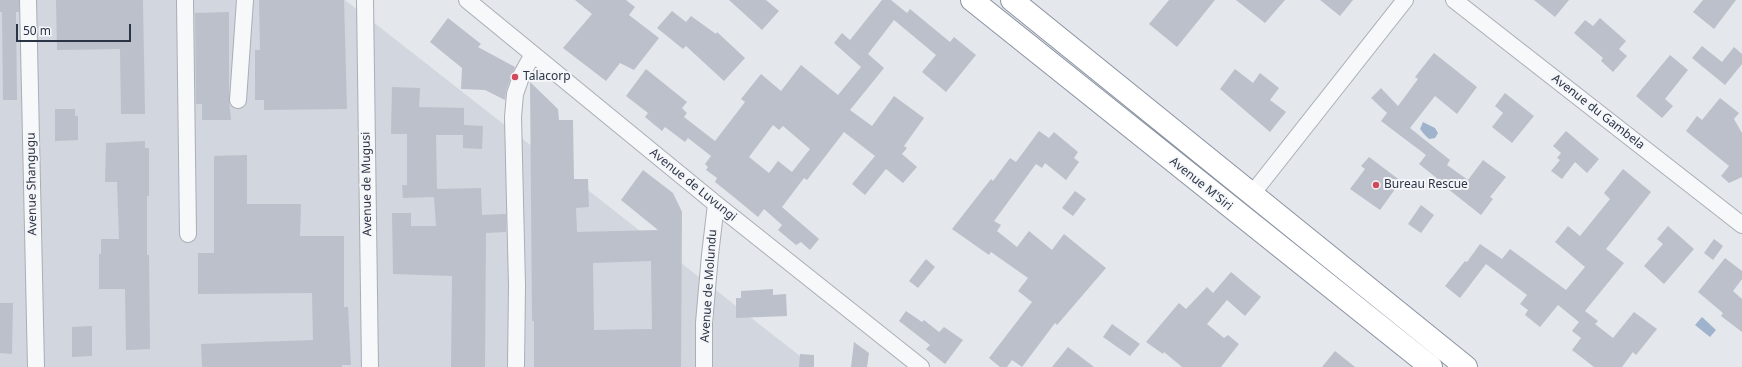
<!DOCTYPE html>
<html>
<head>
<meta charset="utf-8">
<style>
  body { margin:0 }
  #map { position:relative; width:1742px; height:367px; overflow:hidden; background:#e4e7ec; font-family:"Noto Sans",sans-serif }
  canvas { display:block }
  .scale { position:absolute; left:16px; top:24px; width:115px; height:18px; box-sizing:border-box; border:2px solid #2b3445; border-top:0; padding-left:5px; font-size:12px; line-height:14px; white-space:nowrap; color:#2b3445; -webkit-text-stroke:3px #f4f6f9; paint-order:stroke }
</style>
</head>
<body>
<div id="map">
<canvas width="1742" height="367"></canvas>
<div class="scale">50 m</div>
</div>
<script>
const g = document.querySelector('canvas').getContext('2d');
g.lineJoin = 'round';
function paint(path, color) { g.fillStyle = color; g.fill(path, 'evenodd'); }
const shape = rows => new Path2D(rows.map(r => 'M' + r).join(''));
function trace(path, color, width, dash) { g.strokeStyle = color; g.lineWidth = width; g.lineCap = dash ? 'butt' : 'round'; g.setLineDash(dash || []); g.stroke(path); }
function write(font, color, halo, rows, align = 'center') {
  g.font = font + ' "Noto Sans",sans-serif'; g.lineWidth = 4; g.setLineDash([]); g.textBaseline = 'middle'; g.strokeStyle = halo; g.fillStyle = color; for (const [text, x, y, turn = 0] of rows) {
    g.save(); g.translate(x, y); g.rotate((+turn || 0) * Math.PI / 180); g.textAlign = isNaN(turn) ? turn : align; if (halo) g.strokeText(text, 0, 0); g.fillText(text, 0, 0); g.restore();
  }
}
paint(shape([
  [0,0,345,0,814,367,0,367]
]), '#d2d6de');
paint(shape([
  [1423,122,1435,128,1438,133,1435,138,1429,139,1424,134,1420,129],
  [1702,317,1716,330,1710,337,1695,325]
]), '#9fb4cc');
paint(shape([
  [0,0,19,0,19,12,16,12,17,100,3,100,2,12,0,12],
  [56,0,143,0,145,114,121,114,120,49,57,50],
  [259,0,344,0,347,109,264,110,264,100,255,100,255,50,260,50],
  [575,0,626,0,635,7,629,15,659,38,634,70,620,63,606,81,563,48,592,14],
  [729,0,766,0,779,11,762,30],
  [882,0,891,0,907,13,910,9,950,42,954,37,976,55,946,92,922,72,936,55,894,20,868,54,884,68,850,110,872,126,894,96,924,118,904,146,907,148,902,154,917,167,903,183,886,169,865,195,852,184,875,156,844,132,807,180,804,178,782,207,819,239,810,250,801,242,796,245,778,230,782,225,764,209,758,217,735,198,715,182,717,178,706,170,708,167,705,164,711,156,688,138,685,142,665,127,662,131,645,117,648,113,626,96,646,69,687,102,682,108,687,113,684,117,715,141,745,102,741,99,761,74,781,91,801,65,838,95,861,67,834,43,842,33,850,40],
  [773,125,779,130,783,126,810,149,792,172,778,161,769,173,749,157],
  [1169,0,1215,0,1177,47,1149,24],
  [1236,0,1285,0,1265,23],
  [1320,0,1353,0,1340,16],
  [1534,0,1569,0,1555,17],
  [1703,0,1736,0,1714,29,1693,12],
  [672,11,686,22,691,16,716,34,717,32,745,58,724,81,686,46,683,49,657,28],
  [229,12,229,99,231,120,202,120,202,104,196,104,195,13],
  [448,18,481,44,478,47,515,67,506,91,505,100,485,90,461,89,462,68,430,42],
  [1600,18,1626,41,1619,49,1627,56,1613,72,1601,61,1603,58,1574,33,1585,20,1593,26],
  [1702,46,1722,62,1734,47,1742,54,1742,64,1725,85,1692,58],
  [1434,53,1477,87,1457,114,1435,96,1410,128,1450,160,1447,165,1468,180,1483,160,1506,177,1490,197,1493,199,1481,215,1448,189,1449,188,1419,164,1426,155,1381,121,1387,113,1371,98,1381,88,1398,106,1418,79,1415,77],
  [1670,55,1688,70,1665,99,1673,106,1662,118,1636,96],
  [1235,69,1253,83,1260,73,1279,88,1270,100,1286,112,1270,132,1220,89],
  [530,82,558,109,559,120,573,120,574,179,588,179,589,207,576,208,577,232,658,230,621,200,643,170,673,193,682,212,681,367,534,367,534,321,532,321],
  [651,261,652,329,594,330,593,263],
  [392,87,420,88,419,107,464,108,464,125,483,126,482,149,463,148,463,135,436,135,437,189,481,188,482,215,506,214,506,232,486,233,485,367,451,367,452,276,393,274,392,213,411,213,411,226,436,226,434,197,403,198,402,185,407,185,407,134,391,134],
  [1505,93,1534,116,1512,143,1492,127,1503,113,1495,106],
  [1720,98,1739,113,1734,119,1742,133,1742,177,1729,183,1721,176,1729,166,1686,131,1697,116,1702,120],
  [55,109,75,109,75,116,78,116,78,140,55,141],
  [1039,131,1049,138,1054,132,1078,152,1074,158,1079,162,1066,180,1045,163,1042,168,1036,164,994,221,1001,225,997,231,1017,247,1029,231,1052,250,1064,234,1106,268,1057,325,1055,323,1022,367,1012,360,1007,367,1000,367,989,358,1032,302,1018,291,1028,278,991,252,989,255,952,229,991,179,993,181,1010,158,1016,162],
  [1566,131,1599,159,1587,173,1575,162,1562,179,1551,171,1560,160,1557,158,1561,153,1553,146],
  [145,141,145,148,149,148,149,196,147,196,147,255,149,255,150,349,126,350,125,289,99,289,99,254,101,254,101,239,119,239,117,182,105,182,106,143],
  [247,155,247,204,301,204,300,236,344,236,344,307,348,307,351,365,342,365,342,367,202,367,201,344,313,340,312,293,198,294,198,253,214,253,214,156],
  [1369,157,1401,181,1380,210,1350,189,1365,169,1361,166],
  [1623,169,1651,192,1606,249,1624,263,1585,311,1598,321,1595,324,1613,338,1634,312,1657,329,1636,355,1633,352,1622,367,1594,367,1572,350,1581,338,1572,331,1579,322,1558,305,1540,327,1525,315,1528,310,1520,304,1527,295,1486,264,1460,298,1445,286,1465,261,1467,262,1480,244,1502,259,1510,249,1566,290,1585,267,1555,242,1568,226,1580,236,1610,199,1604,193],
  [1075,191,1086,199,1073,216,1062,208],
  [1421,205,1434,215,1421,233,1408,224],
  [1668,226,1694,249,1664,284,1644,266,1663,244,1657,239],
  [1714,239,1723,246,1713,260,1704,253],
  [1725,258,1742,271,1742,279,1733,291,1742,299,1742,332,1721,316,1723,313,1698,292],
  [926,259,935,267,918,288,909,281],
  [1231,272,1261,297,1245,316,1227,300,1207,324,1224,338,1228,335,1239,344,1221,367,1182,367,1164,352,1163,354,1146,342,1179,303,1186,309,1207,287,1213,293],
  [773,289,773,295,786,294,787,316,736,318,736,298,741,298,741,291],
  [0,303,13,303,12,354,0,353],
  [906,311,922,322,924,320,939,332,944,327,963,340,945,364,926,349,930,345,899,321],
  [1112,324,1140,344,1130,356,1103,337],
  [92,326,92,356,72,357,72,327],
  [854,342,869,353,867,367,851,367],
  [1068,347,1094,367,1052,367],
  [1335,351,1355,367,1322,367],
  [800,354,814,355,814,367,799,367]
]), '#bbc0ca');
const minor = shape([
  [28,0,36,367],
  [185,0,188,234],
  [365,0,370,367],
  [467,0,716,204,921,367],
  [1454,0,1742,225],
  [238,100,245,0],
  [1252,194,1405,0],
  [516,367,517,286,513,117,515,94,522,74,533,54],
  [704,367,704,323,710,255,716,204]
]);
const highway = shape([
  [972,0,1431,367],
  [1012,0,1466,367]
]);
trace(minor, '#a9aeb7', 18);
trace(highway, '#8b94a3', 24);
trace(minor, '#f7f8fa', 16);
trace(highway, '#fff', 22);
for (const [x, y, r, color] of [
  [515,77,4,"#d1495b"],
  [1376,185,4,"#d1495b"]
]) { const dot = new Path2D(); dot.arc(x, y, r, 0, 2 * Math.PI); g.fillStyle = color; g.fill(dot); trace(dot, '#f4f6f9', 1.5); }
write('12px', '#2b3445', '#f4f6f9', [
  ["Talacorp",523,77],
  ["Bureau Rescue",1384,185]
], 'left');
write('12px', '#2b3445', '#f4f6f9', [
  ["Avenue du Gambela",1598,112,38],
  ["Avenue Shangugu",32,184,-91],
  ["Avenue de Mugusi",367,184,-91],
  ["Avenue M'Siri",1201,184,39],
  ["Avenue de Luvungi",693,185,39],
  ["Avenue de Molundu",709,286,-86]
]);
</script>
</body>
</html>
